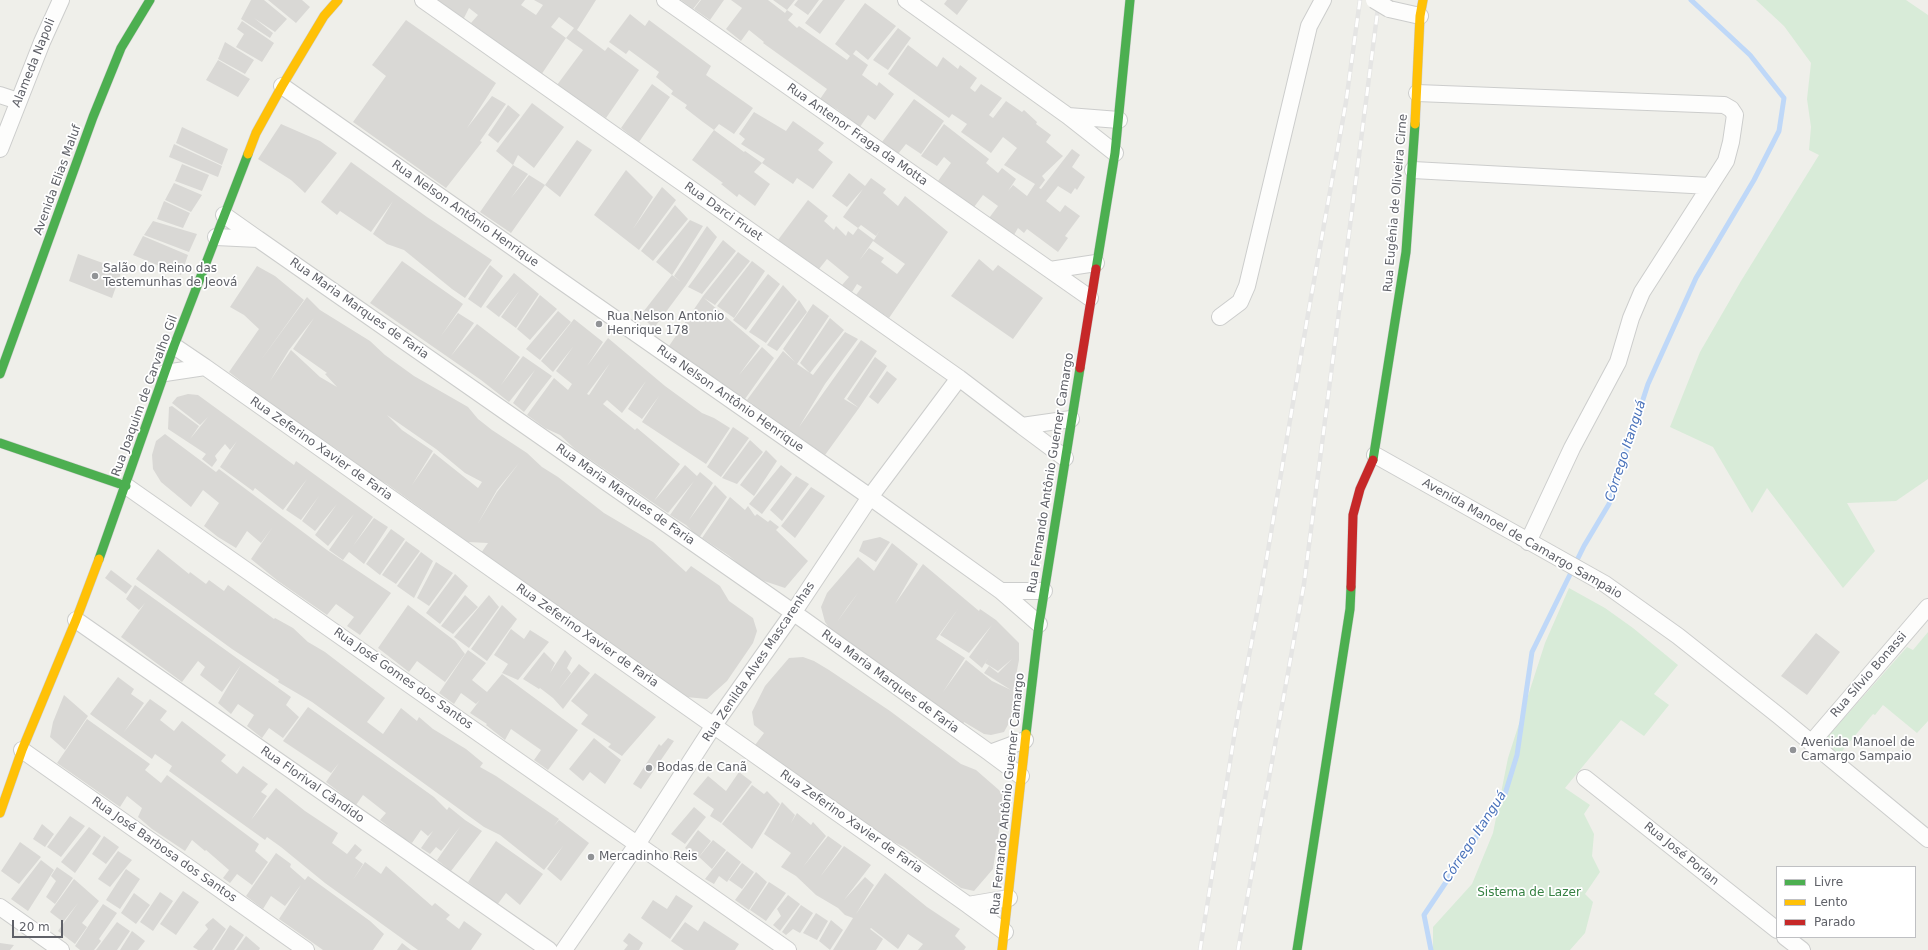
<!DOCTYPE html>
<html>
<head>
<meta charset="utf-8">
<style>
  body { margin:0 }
  #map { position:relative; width:1928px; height:950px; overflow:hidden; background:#efefea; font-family:"DejaVu Sans",sans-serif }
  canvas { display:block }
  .legend { position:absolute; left:1776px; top:866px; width:140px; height:72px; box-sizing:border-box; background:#fff; border:1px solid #bfc0c3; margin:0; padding:5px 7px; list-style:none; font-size:12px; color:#5f6168 }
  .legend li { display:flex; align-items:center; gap:8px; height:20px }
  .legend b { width:20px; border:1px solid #bfc0c3 }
  .scale { position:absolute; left:12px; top:920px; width:51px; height:18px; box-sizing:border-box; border:2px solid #5f6168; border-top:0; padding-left:5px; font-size:12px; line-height:14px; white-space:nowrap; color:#5f6168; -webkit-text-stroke:3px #fff; paint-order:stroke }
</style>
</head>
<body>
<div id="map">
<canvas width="1928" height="950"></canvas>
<ul class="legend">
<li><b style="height:5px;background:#4caf50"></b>Livre</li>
<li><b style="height:5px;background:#ffc107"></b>Lento</li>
<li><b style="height:5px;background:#c62828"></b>Parado</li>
</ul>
<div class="scale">20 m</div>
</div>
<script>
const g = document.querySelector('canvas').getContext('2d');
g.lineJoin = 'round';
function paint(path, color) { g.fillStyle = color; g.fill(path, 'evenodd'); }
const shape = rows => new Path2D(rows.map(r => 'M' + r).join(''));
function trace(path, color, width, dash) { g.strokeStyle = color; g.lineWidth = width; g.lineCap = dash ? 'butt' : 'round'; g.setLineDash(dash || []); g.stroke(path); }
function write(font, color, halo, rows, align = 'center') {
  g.font = font + ' "DejaVu Sans",sans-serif'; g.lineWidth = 3.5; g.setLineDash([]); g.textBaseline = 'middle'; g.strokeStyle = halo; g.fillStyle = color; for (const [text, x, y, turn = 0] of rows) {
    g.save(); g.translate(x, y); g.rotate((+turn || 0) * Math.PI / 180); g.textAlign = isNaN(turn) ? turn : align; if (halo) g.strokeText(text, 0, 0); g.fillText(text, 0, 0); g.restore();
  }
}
paint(shape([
  [1756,0,1906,0,1928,15,1928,479,1896,501,1847,503,1875,551,1843,588,1767,488,1752,513,1713,447,1670,427,1700,352,1741,281,1819,155,1809,150,1811,127,1807,99,1811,63,1784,26],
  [1569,588,1605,608,1633,628,1678,665,1654,694,1669,705,1644,736,1621,720,1565,788,1590,805,1584,814,1594,834,1592,856,1600,872,1585,894,1593,902,1585,933,1570,950,1433,950,1433,927,1472,884,1493,833,1508,758,1545,643],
  [1928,632,1928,721,1917,733,1883,705,1875,715,1873,714,1838,756,1822,743,1907,647,1913,650]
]), '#d8ebd8');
trace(shape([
  [1431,950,1424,915,1505,794,1517,755,1532,652,1584,546,1609,504,1648,384,1696,278,1754,180,1779,131,1784,98,1750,55,1691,0]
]), '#bfd8f8', 5);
paint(shape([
  [251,0,264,0,287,19,275,32,254,18,273,33,270,38,241,19],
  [268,0,302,0,310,7,296,23],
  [436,0,525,0,521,5,536,15,543,5,534,0,596,0,577,30,605,51,608,47,639,70,606,118,557,85,583,50,566,38,574,28,559,17,551,27,566,38,541,75,471,23,478,15,469,8,463,20],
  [681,0,700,0,693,9],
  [701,0,724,0,710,20,694,9],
  [731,0,768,0,785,13,787,10,793,14,788,20,797,28,799,26,847,60,850,56,835,44,865,3,896,26,868,60,856,50,853,54,868,65,862,75,877,86,879,82,894,94,875,120,868,115,860,127,838,110,820,99,827,89,763,43,764,42,749,30,741,41,726,29,742,8],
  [773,0,795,0,787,10],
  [798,0,819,0,808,15,794,5],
  [823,0,845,0,820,34,805,23],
  [947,0,968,0,957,15,944,4],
  [630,14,645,26,649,20,711,66,706,75,753,108,734,134,719,124,714,130,703,122,685,108,687,105,671,94,673,91,656,77,659,72,629,50,626,54,609,42],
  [406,20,496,83,467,128,492,96,506,104,480,141,482,142,446,188,353,122,386,76,372,65],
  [242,21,274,43,262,62,236,47,244,34,237,29],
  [898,28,911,38,888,70,873,60],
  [225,42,254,60,245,74,218,59],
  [908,45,937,67,943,57,958,69,960,65,977,78,970,88,975,92,981,84,1002,98,989,115,993,118,1006,101,1022,112,1024,110,1037,122,1036,124,1051,135,1046,142,1063,156,1042,176,1045,180,1039,188,1041,189,1072,149,1080,155,1072,167,1085,177,1077,190,1075,188,1071,194,1058,186,1046,201,1060,212,1065,205,1080,216,1065,236,1068,238,1058,252,1027,229,1024,233,1018,228,1014,235,989,218,998,206,983,195,974,207,938,181,951,163,944,157,937,166,921,156,944,124,989,159,986,163,998,173,1002,168,1016,179,1008,191,1013,185,1027,196,1035,184,1004,165,1017,148,1003,137,991,153,961,132,967,124,952,114,949,118,888,74],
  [218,60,250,79,238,97,206,80],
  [652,84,670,97,639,142,621,128],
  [914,99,944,121,921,154,906,144,898,154,882,142],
  [532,103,564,127,534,168,518,155,513,165,528,174,511,198,529,175,545,185,511,233,480,212,513,165,496,151],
  [508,105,520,115,498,143,488,135],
  [754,112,786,131,793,121,824,143,818,150,833,162,813,189,797,178,793,184,762,163,765,159,741,144,745,139,739,134],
  [281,124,320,141,337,153,305,193,291,180,258,159],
  [182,127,228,149,222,165,176,143],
  [714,130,744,152,745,151,762,163,754,172,770,184,755,206,739,194,737,197,721,184,723,183,692,160],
  [577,140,592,150,560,197,545,185],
  [174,144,222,166,218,177,169,157],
  [351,162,427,217,492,260,465,298,452,289,404,250,387,244,373,234,393,201,371,232,340,211,337,215,321,202],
  [182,164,209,175,202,191,175,181],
  [626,170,653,197,633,229,662,187,676,200,639,250,594,215],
  [849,173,865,186,871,178,886,189,883,193,898,206,905,196,948,232,889,318,856,295,862,287,857,284,852,292,842,285,849,277,827,259,819,269,778,240,808,200,828,216,824,221,834,230,836,226,846,236,848,231,853,235,858,228,874,240,880,230,876,236,861,225,858,228,843,217,863,189,847,207,832,196],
  [873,241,905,264,897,274,881,262,884,258,869,248,859,261],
  [174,183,202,195,191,212,165,200],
  [164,201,190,213,183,228,157,219],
  [675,205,688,219,653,261,641,251],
  [690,220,703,226,672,275,656,262],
  [153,221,197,234,189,252,144,235],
  [707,226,717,237,686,285,654,328,640,316,672,275,681,282,674,276],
  [143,236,188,255,181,275,133,255],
  [723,240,736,251,702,294,688,287],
  [738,252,750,261,715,305,704,298,760,346,739,375,762,347,774,358,745,399,669,346,703,296],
  [78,254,122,270,112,298,69,281],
  [979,259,993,271,998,265,1043,298,1013,339,951,296],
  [402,261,463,304,441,336,458,313,474,323,451,356,477,324,520,357,501,385,523,356,552,376,524,412,513,403,535,370,509,402,481,380,370,303],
  [752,261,765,271,734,318,717,306],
  [490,265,503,276,481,308,468,299],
  [257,266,275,276,304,300,261,360,307,297,320,310,370,341,385,355,414,376,468,407,478,419,492,430,527,453,542,467,558,477,604,513,653,542,686,572,691,566,720,586,729,601,753,618,757,631,753,643,727,681,707,699,686,697,481,553,488,543,468,542,387,484,370,475,341,452,275,407,229,372,259,329,244,315,230,307],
  [314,318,293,349,327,373,325,374,337,387,320,377,291,350,270,381,289,350],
  [387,415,436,449,465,473,482,482,478,488,434,453,412,485,433,451,402,430],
  [519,463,497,492,477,525,497,490],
  [514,273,539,294,516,328,501,317,520,290,499,317,486,307],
  [768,274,780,284,746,330,733,320],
  [783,285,797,300,766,343,749,332],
  [540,295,557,309,530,340,517,329],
  [799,300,807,312,777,351,767,345],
  [813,304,829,316,797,364,813,375,845,332,858,339,825,384,799,427,861,340,877,351,844,399,859,408,847,399,875,357,887,366,859,408,825,455,747,400,783,351,795,362,783,349],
  [558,311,571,322,540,360,526,349],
  [830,318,844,330,810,373,800,363],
  [574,319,603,342,587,366,608,338,665,386,702,413,714,418,730,428,706,464,642,422,659,396,642,419,628,409,646,381,622,413,607,400,603,404,635,430,637,428,680,464,654,501,685,465,697,476,700,472,713,483,689,520,715,485,727,497,699,538,686,525,670,515,694,481,668,513,575,449,560,435,545,428,527,415,554,378,568,390,572,384,556,371,573,347,553,372,541,361],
  [610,363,589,395,587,394],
  [887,371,897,379,878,404,869,397],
  [188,394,198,395,294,465,296,461,373,517,353,546,374,518,388,527,364,564,349,552,343,560,329,550,354,514,328,546,315,535,337,504,315,531,302,521,319,496,301,520,286,510,307,479,283,510,255,488,253,491,220,467,237,441,230,450,225,444,215,456,217,460,212,467,202,459,206,454,168,429,169,407,172,406,199,426,190,439,208,417,200,425,172,403,177,397],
  [733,427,749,438,721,477,707,467],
  [165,434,216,472,219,469,327,550,391,593,360,635,347,626,354,617,336,604,327,615,278,581,251,559,272,528,261,543,247,531,236,548,218,537,204,526,219,503,203,490,191,507,161,482,153,469,152,455,156,441],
  [750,440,763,452,737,484,722,478],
  [766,450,777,461,754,496,740,485],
  [781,465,792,474,762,514,749,504],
  [796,476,809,484,782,521,770,510],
  [811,487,825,496,795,538,781,526],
  [730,497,745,510,748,506,755,516,757,514,768,522,770,520,779,527,776,530,808,561,785,588,764,581,747,571,728,555,702,538],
  [391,529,405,539,380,575,366,564],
  [880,537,890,542,876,562,859,551,863,541],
  [406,541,420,551,396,584,382,575],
  [892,543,918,564,895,604,923,564,979,611,980,609,996,620,1019,643,1019,660,1013,691,1015,712,1004,732,991,735,984,734,964,722,963,725,940,710,920,692,831,630,825,622,821,607,827,593,858,557,874,571],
  [858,593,837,622,848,606],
  [958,609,940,635,969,653,992,625,969,657,982,668,989,657,985,663,998,671,1012,659,998,673,989,666,984,673,1011,690,992,681,966,660,943,692,965,658,936,639],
  [158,549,189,574,190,572,206,584,209,580,224,591,228,585,274,619,275,618,293,628,308,642,325,652,385,698,367,722,383,734,401,708,417,721,419,717,433,729,466,749,483,763,480,767,496,776,559,819,554,826,559,820,589,843,561,881,547,869,563,846,544,870,500,835,484,827,312,702,278,682,279,680,232,649,136,579],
  [421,552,433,561,414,598,397,586],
  [436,562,453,573,429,606,417,598],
  [111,570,132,586,126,594,105,578],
  [455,574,468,586,440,624,426,613],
  [135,585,291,697,286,705,299,717,283,738,269,728,262,738,247,726,254,715,238,704,231,714,218,703,241,665,222,692,200,675,205,667,198,661,182,682,121,637,145,603,139,610,126,599],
  [465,595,478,607,453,634,441,626],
  [489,595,499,607,469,648,454,637],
  [408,605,455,641,465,654,445,682,417,661,409,672,378,648],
  [502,605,517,619,487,661,471,649],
  [511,629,524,639,530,630,549,642,518,680,502,673,508,664,494,655],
  [1816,633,1840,652,1807,695,1781,676],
  [468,650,486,663,472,680,487,692,502,674,578,730,548,770,534,760,541,750,511,729,505,740,486,725,487,724,470,713,480,700,476,704,461,693,454,704,439,693],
  [565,650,572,658,567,668,571,673,559,689,579,664,590,673,563,709,553,698,540,688,539,689,523,679,544,652,555,663,550,673],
  [803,657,814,661,829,670,890,711,961,764,976,770,999,790,1004,798,993,869,974,891,961,888,904,847,890,840,829,798,755,745,764,733,754,725,752,712,765,686,789,658],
  [595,673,656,717,622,756,608,747,611,744,581,724,588,715,571,701],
  [118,677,134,689,131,694,144,703,124,732,150,699,167,711,160,720,174,731,182,721,226,755,221,761,237,774,243,766,268,784,261,792,267,796,251,820,276,788,305,811,338,833,332,843,347,854,355,844,362,850,355,858,363,864,353,880,365,862,381,874,386,866,432,906,435,903,450,915,446,919,459,929,464,921,482,934,471,950,418,950,325,883,281,847,267,837,265,840,169,771,172,766,155,754,152,759,90,714],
  [64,695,88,716,65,750,50,737,53,722],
  [308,707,434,797,447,810,449,807,465,820,482,831,451,871,437,860,460,827,441,851,436,847,430,854,421,848,433,831,428,836,421,830,412,843,403,838,380,820,386,813,363,795,356,805,326,782,339,763,331,773,283,741],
  [87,719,150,764,145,770,161,783,167,775,259,844,255,851,268,862,252,885,237,874,230,883,223,878,229,870,206,850,205,851,192,840,185,851,152,829,138,817,142,808,127,796,120,807,57,763],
  [594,738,621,760,605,784,590,772,583,781,569,769],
  [668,738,674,741,641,789,633,784,659,744,661,746],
  [739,772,752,782,721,823,710,816,714,809,693,794,708,776,726,791],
  [752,785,764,794,767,791,780,804,752,849,722,824],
  [782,802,795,815,791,823,797,813,811,825,813,822,826,836,803,867,828,836,842,846,820,877,844,846,871,865,844,900,865,877,874,885,856,914,885,873,927,907,960,929,955,936,966,947,964,950,918,950,923,944,908,934,898,949,871,928,870,929,883,939,876,950,833,950,853,918,845,915,838,908,816,895,796,876,781,867,791,853,764,834],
  [694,807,706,817,685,844,671,834],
  [70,816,85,826,61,857,47,847],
  [42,824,54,834,45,847,33,839],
  [89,827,101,836,75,873,61,862],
  [698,830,711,841,698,858,685,848],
  [104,836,119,847,106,864,92,854],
  [713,840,726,850,712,869,699,857],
  [496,841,543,874,520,905,506,893,497,905,468,882],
  [20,842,41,857,19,884,1,871],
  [118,851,132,860,110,887,98,879],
  [727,851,741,862,727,882,719,876,714,884,705,879],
  [276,853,291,864,290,867,305,880,308,876,370,921,384,934,373,950,323,950,279,919,301,885,285,906,271,896,263,909,246,896],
  [41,860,54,870,28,911,11,899],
  [742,863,754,872,742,889,729,880],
  [57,867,73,878,55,904,46,897,56,881,51,876],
  [126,869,140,879,120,909,106,900],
  [756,872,767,882,749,910,735,900],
  [74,879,99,901,82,923,87,927,75,944,58,931,78,903,63,922,50,912],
  [769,882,786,893,766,921,750,910],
  [183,891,199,902,176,935,160,924],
  [160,892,173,901,153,931,140,922],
  [134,893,150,905,136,924,121,913],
  [676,895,693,906,670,939,641,918,653,900,667,909],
  [788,895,800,904,780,931,773,925,781,916,777,909],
  [103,904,117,913,99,939,101,941,94,950,80,950,75,946],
  [801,905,813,913,800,933,793,929,786,935,782,932],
  [816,913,828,921,817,940,803,933],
  [213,918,226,929,212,950,198,950,193,947,208,929,205,925],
  [831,920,843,930,830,950,819,941],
  [704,921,739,944,735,950,684,950,671,941,685,922,698,931],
  [117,922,130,931,117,950,96,950],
  [230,925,244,935,234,950,214,950],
  [132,931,145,941,138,950,120,950],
  [629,933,643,943,639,950,624,950,628,945,623,941],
  [246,936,260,948,259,950,236,950],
  [0,943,14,945,10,950,0,950],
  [402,943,411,950,397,950]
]), '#d9d8d5');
const street = shape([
  [423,0,959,378,1022,426],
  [665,0,1050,270],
  [906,0,1068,116],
  [1389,9,1420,16],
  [282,86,870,497,1001,591],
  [1417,93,1724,105,1731,109,1735,115,1731,142,1726,161,1642,292,1631,318,1618,362,1572,448,1528,542],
  [0,95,18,101],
  [0,149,42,42,61,0],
  [1115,153,1068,116,1119,120],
  [1413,170,1710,186],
  [216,237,258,239,224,215],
  [258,239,804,620,990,753],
  [1090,298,1050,270,1096,263],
  [1220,317,1240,302,1247,286,1309,26,1323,0],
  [205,367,968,905],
  [165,373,205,367,174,346],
  [1375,455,1605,584,1678,636,1779,716,1928,839],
  [1065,458,1022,426,1071,419],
  [126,486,788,950],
  [76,620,549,950],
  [1039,624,1001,591,1044,591],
  [1811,743,1928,607],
  [22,750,306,950],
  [1021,776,990,753,1025,740],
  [1585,778,1777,930],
  [0,907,61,950],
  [1005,932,968,905,1009,898],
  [1785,937,1802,950],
  [564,950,638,843,714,725,793,613,870,497,959,378]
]);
const fast = shape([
  [1096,269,1115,153,1130,0],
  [0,374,93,117,121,48,150,0],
  [0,443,126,486],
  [1373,460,1406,252,1415,124],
  [99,559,174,346,248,154],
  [1026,734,1039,624,1080,368],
  [1297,950,1350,609,1351,587]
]);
const slow = shape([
  [1415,124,1420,16,1423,0],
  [248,154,256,133,282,86,324,16,338,0],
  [0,813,22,750,76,620,99,559],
  [1002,950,1026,734]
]);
const jam = shape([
  [1080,368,1096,269],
  [1351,587,1353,515,1360,489,1373,460]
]);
trace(street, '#cccdcc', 18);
trace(fast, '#ccc', 10);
trace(slow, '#ccc', 10);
trace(jam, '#ccc', 10);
trace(street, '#fdfdfc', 16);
trace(fast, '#4caf50', 9);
trace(slow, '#ffc107', 9);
trace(jam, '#c62828', 9);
const rail = shape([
  [1200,950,1235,731,1261,592,1307,320,1346,102,1360,0],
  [1238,950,1304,584,1379,0]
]);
trace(rail, '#e5e5e4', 4.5);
trace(rail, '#fff', 3, [9]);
const streetBridge = shape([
  [1374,0,1389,9]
]);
trace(streetBridge, '#cccdcc', 18, []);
trace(streetBridge, '#fdfdfc', 16);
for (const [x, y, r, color] of [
  [95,276,4,"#919396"],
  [599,324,4,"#919396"],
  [1793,750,4,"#919396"],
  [649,768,4,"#919396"],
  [591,857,4,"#919396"]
]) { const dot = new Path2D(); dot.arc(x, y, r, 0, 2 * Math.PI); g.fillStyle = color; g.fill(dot); trace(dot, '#fff', 1.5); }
write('12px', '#5f6168', '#fff', [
  ["Alameda Napoli",34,63,-68],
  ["Rua Antenor Fraga da Motta",857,135,35],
  ["Avenida Elias Maluf",58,180,-70],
  ["Rua Eugênia de Oliveira Cirne",1396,203,-85],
  ["Rua Darci Fruet",723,212,35],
  ["Rua Nelson Antônio Henrique",465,214,35],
  ["Rua Maria Marques de Faria",359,309,35],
  ["Rua Joaquim de Carvalho Gil",145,396,-70],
  ["Rua Nelson Antônio Henrique",730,399,35],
  ["Rua Zeferino Xavier de Faria",321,449,35],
  ["Rua Fernando Antônio Guerner Camargo",1051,473,-81],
  ["Rua Maria Marques de Faria",625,495,35],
  ["Avenida Manoel de Camargo Sampaio",1522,539,30],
  ["Rua Zeferino Xavier de Faria",587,636,35],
  ["Rua Zenilda Alves Mascarenhas",759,662,-56],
  ["Rua Sílvio Bonassi",1869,675,-49],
  ["Rua José Gomes dos Santos",403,679,35],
  ["Rua Maria Marques de Faria",890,682,36],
  ["Rua Florival Cândido",312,785,35],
  ["Rua Fernando Antônio Guerner Camargo",1008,794,-84],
  ["Rua Zeferino Xavier de Faria",851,822,35],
  ["Rua José Barbosa dos Santos",164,850,35],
  ["Rua José Porlan",1681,854,39]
]);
write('12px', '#5f6168', '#fff', [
  ["Salão do Reino das",103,269],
  ["Testemunhas de Jeová",103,283],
  ["Rua Nelson Antonio",607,317],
  ["Henrique 178",607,331],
  ["Avenida Manoel de",1801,743],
  ["Camargo Sampaio",1801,757],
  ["Bodas de Canã",657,768],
  ["Mercadinho Reis",599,857]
], 'left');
write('12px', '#358142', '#fff', [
  ["Sistema de Lazer",1529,893]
]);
write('italic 13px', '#4871ba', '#fff', [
  ["Córrego Itanguá",1626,451,-72],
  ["Córrego Itanguá",1475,837,-57]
]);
</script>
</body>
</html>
